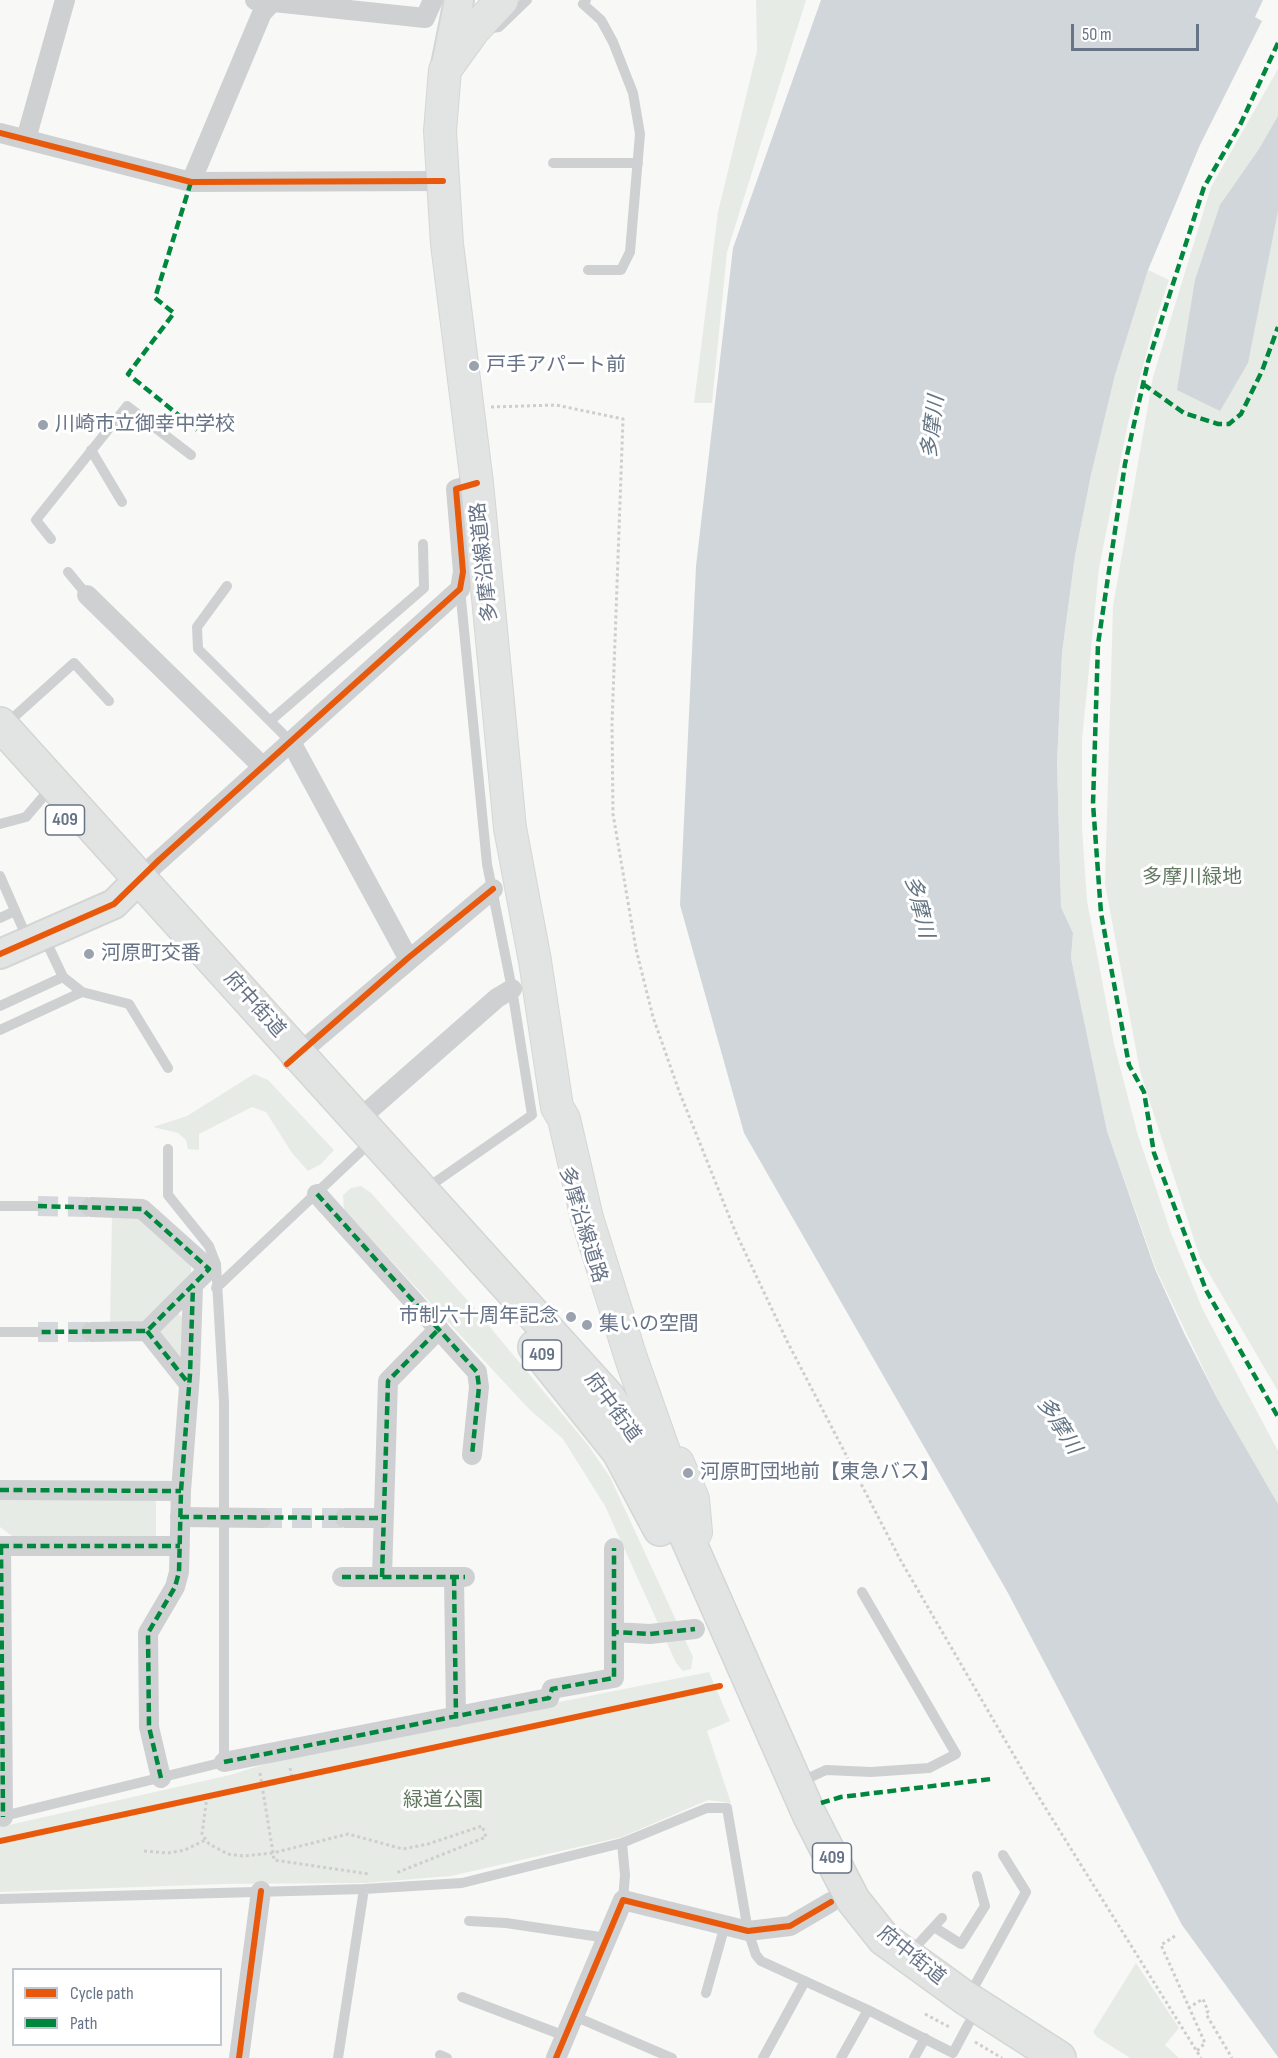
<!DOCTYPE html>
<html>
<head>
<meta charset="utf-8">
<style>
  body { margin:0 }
  #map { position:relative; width:1278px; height:2058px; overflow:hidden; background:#f8f8f7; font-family:"Sofia Sans Condensed",sans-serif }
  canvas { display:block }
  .legend { position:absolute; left:12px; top:1968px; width:210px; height:78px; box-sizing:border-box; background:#fff; border:2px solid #c2c7cf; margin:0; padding:8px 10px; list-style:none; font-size:18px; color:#677387 }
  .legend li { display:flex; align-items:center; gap:12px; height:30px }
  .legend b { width:30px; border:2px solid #c2c7cf }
  .scale { position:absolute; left:1071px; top:24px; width:128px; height:27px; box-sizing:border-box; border:3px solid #677387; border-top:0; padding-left:8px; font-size:18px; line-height:21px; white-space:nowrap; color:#677387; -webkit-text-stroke:4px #fff; paint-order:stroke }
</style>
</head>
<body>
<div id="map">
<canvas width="1278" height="2058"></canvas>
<ul class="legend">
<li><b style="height:8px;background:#e8590c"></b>Cycle path</li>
<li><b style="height:8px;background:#00873e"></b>Path</li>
</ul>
<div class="scale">50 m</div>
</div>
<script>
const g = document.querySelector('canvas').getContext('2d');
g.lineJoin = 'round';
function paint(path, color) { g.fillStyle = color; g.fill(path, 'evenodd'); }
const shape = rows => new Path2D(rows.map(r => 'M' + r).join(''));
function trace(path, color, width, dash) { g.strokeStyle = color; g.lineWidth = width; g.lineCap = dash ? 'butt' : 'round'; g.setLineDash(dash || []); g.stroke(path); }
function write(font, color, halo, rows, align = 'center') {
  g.font = font + ' "Sofia Sans Condensed","Noto Sans JP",sans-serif'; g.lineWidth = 6; g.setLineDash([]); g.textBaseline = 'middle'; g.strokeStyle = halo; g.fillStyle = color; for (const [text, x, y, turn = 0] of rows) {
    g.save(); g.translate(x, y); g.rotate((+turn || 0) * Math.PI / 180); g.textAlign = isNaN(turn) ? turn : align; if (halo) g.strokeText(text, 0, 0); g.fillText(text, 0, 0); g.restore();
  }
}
paint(shape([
  [756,0,806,0,727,252,712,403,694,403,718,212,757,51],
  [1278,69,1278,1391,1200,1258,1140,1071,1105,884,1113,606,1153,377,1211,187],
  [1148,270,1169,280,1153,328,1128,423,1099,568,1082,740,1082,828,1087,901,1114,1044,1137,1132,1171,1233,1203,1310,1278,1451,1278,1504,1218,1400,1156,1269,1107,1131,1071,958,1073,933,1061,907,1057,763,1062,653,1075,556,1091,475,1115,375],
  [254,1074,268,1080,334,1150,321,1164,308,1171,292,1153,266,1112,252,1107,199,1134,199,1150,188,1149,186,1140,178,1133,153,1127,187,1116],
  [361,1186,371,1193,470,1303,588,1445,610,1477,693,1657,691,1669,683,1671,676,1663,605,1506,563,1439,529,1409,344,1210,343,1195,351,1188],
  [112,1215,142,1216,191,1262,191,1276,143,1326,110,1326],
  [176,1311,184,1319,184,1364,153,1335],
  [0,1495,148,1495,156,1502,156,1536,148,1542,20,1542,0,1527],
  [709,1672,730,1721,707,1731,731,1803,708,1800,622,1837,451,1876,365,1883,223,1884,0,1892,0,1827,230,1775,294,1755],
  [1136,1963,1179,2028,1165,2045,1179,2058,1130,2058,1097,2037,1093,2032]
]), '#e7ebe5');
paint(shape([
  [821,0,1263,0,1255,17,1262,21,1200,145,1148,270,1115,375,1091,475,1075,556,1062,653,1057,763,1061,907,1073,933,1071,958,1107,1131,1155,1269,1184,1333,1218,1400,1278,1504,1278,2057,1182,1925,1008,1593,744,1133,680,905,696,566,733,248],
  [1278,116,1278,211,1248,363,1220,411,1177,390,1195,280,1220,205,1259,149]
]), '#d0d6da');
trace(shape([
  [38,1206,91,1207],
  [38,1332,91,1332],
  [262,1518,345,1518]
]), '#d4d7db', 20, [20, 10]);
const secondary = shape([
  [445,70,459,0],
  [0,954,114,904,140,878]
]);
const primary = shape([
  [502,0,473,31,445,70,440,131,447,244,477,483,510,828,535,961,557,1107,564,1119,587,1218,631,1358,677,1488],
  [678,1463,693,1499,696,1532]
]);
const highway = shape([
  [0,724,608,1397,660,1476,809,1814,853,1900,884,1939,964,1997,1059,2058],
  [535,1347,619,1452,660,1529]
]);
trace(secondary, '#d4d6d6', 32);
trace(primary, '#d5d6d6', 34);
trace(highway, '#d4d5d5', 36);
trace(shape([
  [491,407,556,405,623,419,612,724,613,814,636,949,653,1017,679,1091,735,1231,787,1341,901,1561,1030,1783,1201,2058],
  [290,1768,292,1777],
  [260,1773,273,1853,348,1834,403,1849,428,1844,482,1826,486,1837,396,1873],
  [207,1796,202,1834,209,1844,228,1854,243,1856,273,1853,274,1860,369,1874],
  [144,1851,168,1853,185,1850,205,1840],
  [1175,1936,1161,1945,1205,2043,1197,2051],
  [1188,2008,1203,1999,1208,2011,1206,2014,1232,2058],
  [925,2014,951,2028],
  [975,2042,1002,2058]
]), '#cecece', 3, [3, 3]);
trace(shape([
  [586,0,583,4,601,20,613,42,633,93,640,134,630,252,621,270,588,270],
  [484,29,499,27,527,0],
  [553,163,638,163],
  [91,450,122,502],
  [51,539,36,520,127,406,191,455],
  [68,572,87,595],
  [227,586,197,627,198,649,291,742],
  [270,721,424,588,423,544],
  [5,725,74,663,109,701],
  [0,824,26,817,43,797],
  [0,876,24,931],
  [0,918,15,911],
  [44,937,63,977,82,992,129,1004,168,1068],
  [0,1006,63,977],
  [0,1030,82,992],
  [424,1190,532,1115,512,989,487,864,460,589],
  [0,1206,38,1206],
  [216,1288,361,1151],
  [0,1332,38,1332],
  [798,1783,826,1770,871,1772,929,1768,956,1754,862,1592],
  [0,1817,224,1762,224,1402,216,1264,209,1246,168,1195,168,1149],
  [622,1843,625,1875,623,1900],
  [0,1899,364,1889,462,1883,622,1843,707,1808,727,1808,748,1931,756,1955,761,1961,868,2010,953,2053,969,2023],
  [469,1921,506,1923,607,1938],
  [934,1927,961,1944,985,1906,977,1876],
  [910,1953,942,1918],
  [706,1993,725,1925],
  [969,1996,1026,1892,1003,1855],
  [462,1997,565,2036],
  [574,2016,672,2058],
  [440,2055,447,2058],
  [338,2058,364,1889],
  [763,2058,805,1981],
  [841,2058,868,2010],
  [914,2058,925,2038]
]), '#cfd0d2', 10);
trace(shape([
  [255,0,425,18,433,0],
  [0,133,191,182,443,181],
  [26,139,65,0],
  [191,182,262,13,274,0],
  [87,595,263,767],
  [291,742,408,958],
  [140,878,460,589,463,572,456,489,477,483],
  [291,1060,493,889],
  [358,1120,497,998,512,989],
  [317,1194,477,1372,479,1387,472,1455],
  [91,1207,142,1209,209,1269,147,1331,91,1332],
  [147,1331,189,1384],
  [0,1490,181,1491],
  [345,1518,384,1518],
  [0,1546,180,1546],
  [1,1546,3,1817],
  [342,1577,465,1577],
  [382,1577,388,1381,439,1329],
  [454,1577,456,1717],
  [614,1632,614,1548],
  [224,1762,549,1698,552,1689,614,1678,614,1632,650,1634,695,1629],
  [161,1778,149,1727,148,1633,175,1587,179,1572,181,1491,190,1374,193,1286],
  [239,2058,261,1891],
  [556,2058,623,1900,748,1931,790,1926,831,1902]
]), '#cfd0d2', 20);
trace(secondary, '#e2e3e3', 28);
trace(primary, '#e2e3e3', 32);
trace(highway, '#e2e3e3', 33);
trace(shape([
  [180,1517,262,1518]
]), '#cfd0d2', 20);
trace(shape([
  [1278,43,1241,123,1204,187,1148,362,1125,464,1098,644,1093,804,1101,913,1129,1065,1144,1092,1154,1153,1206,1290,1278,1417],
  [191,182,155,298,174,313,128,374,197,430],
  [1143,384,1184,413,1218,424,1229,424,1241,414,1262,371,1278,327],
  [317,1194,477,1372,479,1387,472,1455],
  [38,1206,142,1209,209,1269,147,1331,38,1332],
  [147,1331,189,1384],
  [0,1490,181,1491],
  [180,1517,384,1518],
  [0,1546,180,1546],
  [1,1546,3,1817],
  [342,1577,465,1577],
  [382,1577,388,1381,439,1329],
  [454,1577,456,1717],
  [614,1632,614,1548],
  [224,1762,549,1698,552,1689,614,1678,614,1632,650,1634,695,1629],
  [161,1778,149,1727,148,1633,175,1587,179,1572,181,1491,190,1374,193,1286],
  [821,1803,841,1797,991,1779]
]), '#00873e', 4.5, [9, 4.5]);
trace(shape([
  [0,133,191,182,443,181],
  [0,954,114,904,159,860,460,589,463,572,456,489,477,483],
  [287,1064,408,958,493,889],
  [0,1841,720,1686],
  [239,2058,261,1891],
  [556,2058,623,1900,748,1931,790,1926,831,1902]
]), '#e8590c', 6);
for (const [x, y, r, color] of [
  [474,366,6,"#9aa2ae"],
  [43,425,6,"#9aa2ae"],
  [89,954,6,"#9aa2ae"],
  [571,1317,6,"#9aa2ae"],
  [587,1325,6,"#9aa2ae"],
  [688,1473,6,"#9aa2ae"]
]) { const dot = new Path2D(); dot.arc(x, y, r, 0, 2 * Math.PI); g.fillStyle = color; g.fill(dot); trace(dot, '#fff', 2); }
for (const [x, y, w] of [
  [65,820,39],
  [542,1355,39],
  [832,1858,39]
]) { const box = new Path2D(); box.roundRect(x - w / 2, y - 15, w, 30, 4.5); g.fillStyle = '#fff'; g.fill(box); trace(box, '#677387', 1.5); }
write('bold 18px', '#677387', null, [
  ["409",65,820],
  ["409",542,1355],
  ["409",832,1858]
]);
write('20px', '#677387', '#fff', [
  ["戸手アパート前",486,366],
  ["川崎市立御幸中学校",55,425],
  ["河原町交番",101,954],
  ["市制六十周年記念",559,1317,"right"],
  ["集いの空間",599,1325],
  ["河原町団地前【東急バス】",700,1473]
], 'left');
write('20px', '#677387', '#fff', [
  ["多摩沿線道路",485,562,-96],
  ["府中街道",254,1005,48],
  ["多摩沿線道路",582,1225,73],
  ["府中街道",612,1408,54],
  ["府中街道",911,1956,39]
]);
write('20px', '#637962', '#fff', [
  ["多摩川緑地",1192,878],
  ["緑道公園",443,1801]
]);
write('italic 21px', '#637483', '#fff', [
  ["多摩川",934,427,-83],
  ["多摩川",918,907,76],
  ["多摩川",1058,1426,57]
]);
</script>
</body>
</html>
